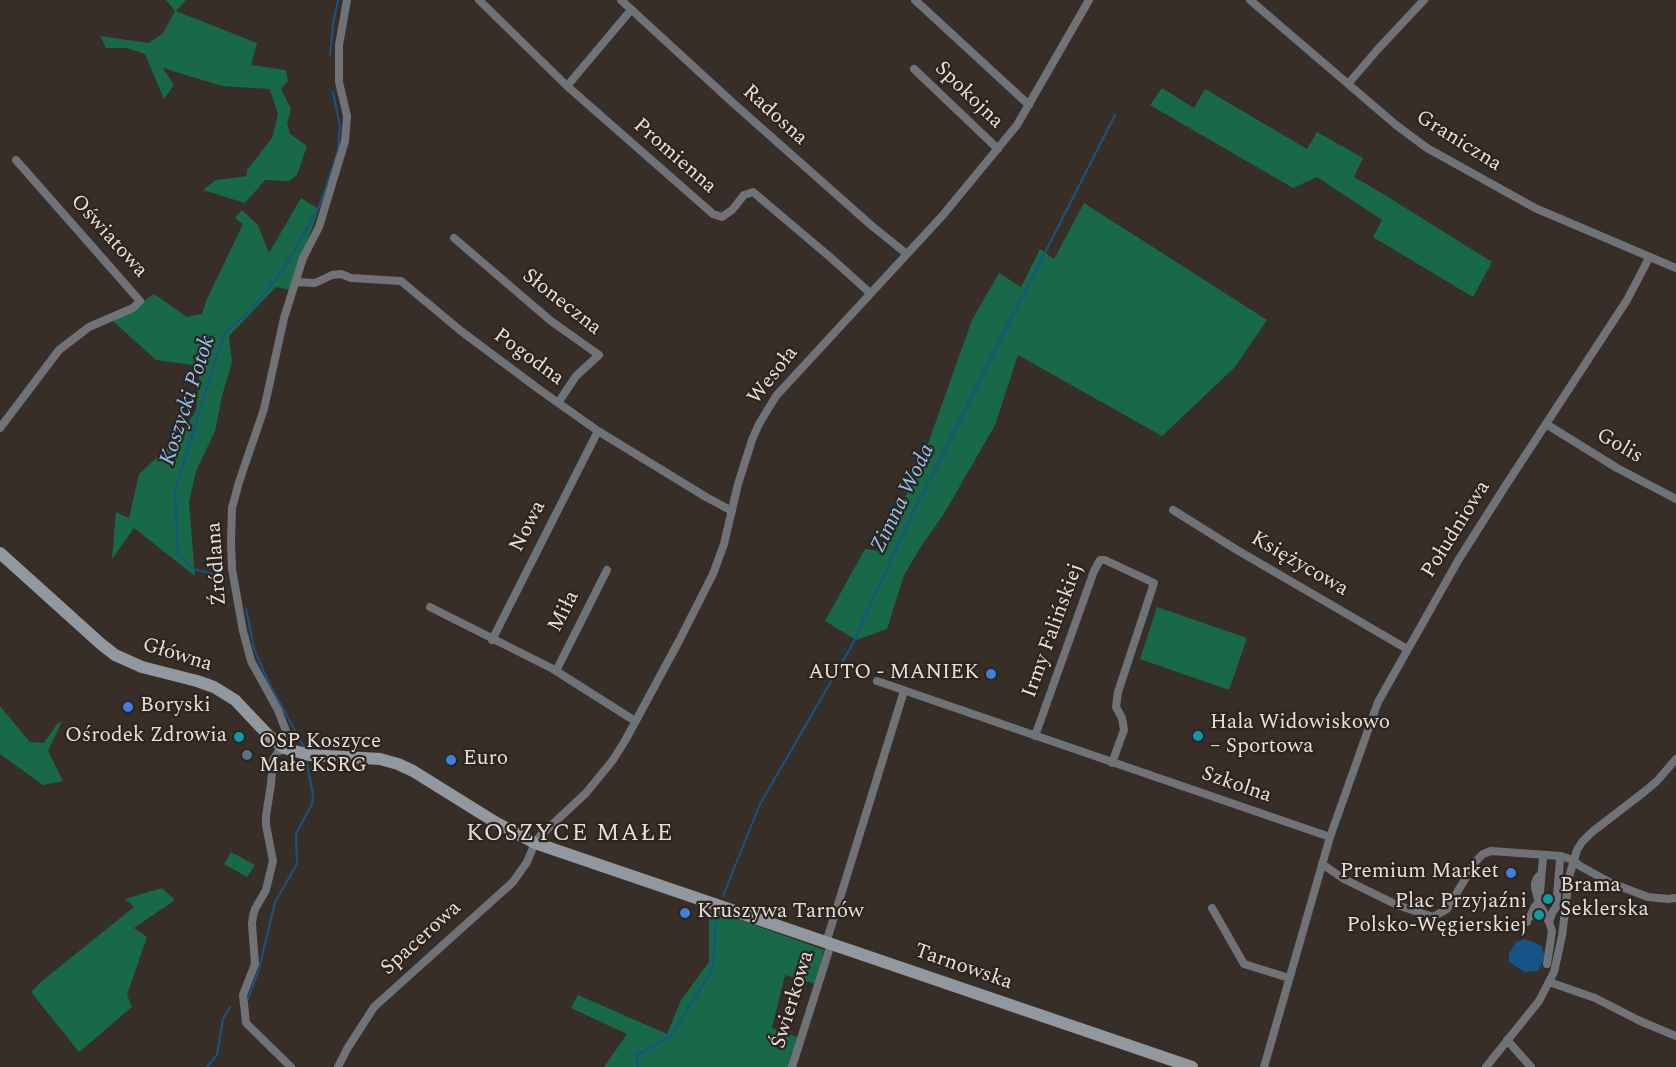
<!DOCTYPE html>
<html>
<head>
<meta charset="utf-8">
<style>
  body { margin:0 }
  canvas { display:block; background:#372e27 }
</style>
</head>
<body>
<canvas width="1676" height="1067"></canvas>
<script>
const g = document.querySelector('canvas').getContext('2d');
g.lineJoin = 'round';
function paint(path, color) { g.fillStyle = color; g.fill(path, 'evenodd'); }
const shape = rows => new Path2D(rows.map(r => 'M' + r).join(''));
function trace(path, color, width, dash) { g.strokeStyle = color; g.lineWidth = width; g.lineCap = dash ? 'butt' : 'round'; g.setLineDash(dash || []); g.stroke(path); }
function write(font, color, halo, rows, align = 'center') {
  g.font = font + ' Spectral,serif'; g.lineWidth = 4.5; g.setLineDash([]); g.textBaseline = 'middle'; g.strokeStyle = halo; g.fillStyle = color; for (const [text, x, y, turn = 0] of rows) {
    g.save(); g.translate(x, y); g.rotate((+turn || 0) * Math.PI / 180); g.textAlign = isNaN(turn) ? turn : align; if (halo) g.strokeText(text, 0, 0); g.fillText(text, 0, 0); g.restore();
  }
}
paint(shape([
  [166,0,186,0,176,11,257,43,251,65,286,70,288,81,281,89,291,109,287,123,290,134,307,146,297,175,289,181,265,180,245,203,203,190,216,180,247,176,247,170,272,138,278,114,270,89,222,86,163,68,174,85,164,99,145,54,127,48,106,48,100,36,149,43,163,33,175,11],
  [1162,88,1194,108,1205,89,1307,149,1317,132,1363,158,1354,177,1380,192,1492,262,1473,297,1373,237,1382,220,1317,177,1293,188,1150,105],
  [301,198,319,209,290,290,276,287,229,336,232,362,222,396,215,431,196,471,189,502,195,576,134,528,112,559,116,512,129,518,139,474,177,439,196,411,200,366,156,360,113,321,154,294,187,317,202,314,206,301,243,224,235,218,242,210,258,225,269,253],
  [1084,203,1267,320,1235,367,1162,436,1018,355,995,425,945,512,922,545,904,575,887,629,856,640,825,621,865,549,879,551,919,469,972,320,999,273,1021,287,1040,249,1054,259],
  [1157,607,1247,638,1229,690,1140,659],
  [0,706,30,742,44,743,57,724,62,721,48,751,63,781,43,785,0,754],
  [231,852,255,865,247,877,224,864],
  [162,888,175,900,134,928,147,937,127,995,132,1007,79,1052,31,992,42,981,134,907,125,899],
  [709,912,721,913,824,950,815,984,785,975,772,1028,800,1038,793,1067,604,1067,627,1034,571,1008,578,995,667,1034,681,1000,709,962]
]), '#17694a');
paint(shape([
  [1525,939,1542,946,1545,958,1538,971,1525,972,1509,962,1509,953,1516,942]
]), '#175386');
trace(shape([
  [330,55,333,24,338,0],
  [226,578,194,569,178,554,175,490,224,334,258,302,283,270,319,207,338,151,340,126,333,92],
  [246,608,254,649,268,681,304,747],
  [723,896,760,804,851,647,913,512,1115,115],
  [248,999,259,969,275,902,297,864,296,834,312,804,313,795,307,764],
  [207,1067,217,1055,223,1019,230,1007],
  [638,1067,637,1055,670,1037,713,969,716,913]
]), '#175386', 2);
trace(shape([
  [479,0,567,86,713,214,722,217,732,210,744,195,753,192,830,257,870,293],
  [621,0,732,102,872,226,907,254],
  [915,0,1029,105],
  [1250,0,1396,125,1427,148,1535,208,1676,268],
  [914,69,998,149],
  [1348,84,1378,49,1424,0],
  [567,86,631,10],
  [454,238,551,321,599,355,576,376,558,403],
  [297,282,315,283,332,275,341,274,351,278,401,281,461,331,540,390,598,431,706,497,732,511],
  [1546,424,1617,468,1676,499],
  [0,428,59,350,89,327,133,308,140,301,16,160],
  [1173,510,1237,550,1407,649],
  [430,607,553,669,635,721],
  [492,640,598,431],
  [556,671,607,570],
  [877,681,1330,837],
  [1035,736,1094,571,1100,560,1105,560,1154,583,1118,692,1116,707,1122,718,1124,730,1112,763],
  [1543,858,1539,903,1549,922,1552,931,1547,964],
  [1322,864,1344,879,1397,905,1433,917,1447,909,1476,861,1483,854,1491,851,1561,856,1573,860,1580,866,1611,883,1648,897,1668,899,1676,898],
  [1212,908,1244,964,1289,978],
  [1527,922,1526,919,1530,917,1535,906,1539,903,1535,888,1535,883,1537,878,1541,874],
  [1549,922,1553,911,1556,908,1560,860],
  [826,943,904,691],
  [1549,982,1595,998,1640,1021,1676,1036],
  [1507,1040,1531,1067],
  [291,1067,246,1023,243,995,255,964,252,924,253,916,255,909,266,890,273,861,266,825,266,816,271,784,273,760,278,752,284,748,286,739,286,731,278,710,251,661,243,631,232,569,231,542,232,508,239,482,264,409,284,318,303,258,319,227,345,141,347,116,339,82,339,45,347,0],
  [338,1067,347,1049,374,1007,513,882,527,862,535,843,541,835,586,793,613,760,626,739,679,641,713,574,724,544,738,484,752,440,759,424,776,396,943,215,1017,125,1089,0],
  [792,1067,831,944],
  [1264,1067,1330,837,1378,702,1459,559,1506,485,1627,300,1649,258],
  [1486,1067,1539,1001,1554,972,1562,936,1569,877,1577,850,1582,842,1592,832,1644,792,1657,781,1676,759]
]), '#6f7377', 8);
trace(shape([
  [0,553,101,644,115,655,142,667,197,681,214,687,235,700,270,737,284,748,309,755,380,759,398,764,413,771,495,822,535,843,1192,1067]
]), '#92989f', 12);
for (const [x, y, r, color] of [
  [991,674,6,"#3f7fe0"],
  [128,707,6,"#3f7fe0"],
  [1198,736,6,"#0f9aa8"],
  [239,737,6,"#0f9aa8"],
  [247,755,6,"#5c6f8a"],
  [451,760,6,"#3f7fe0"],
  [1511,873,6,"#3f7fe0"],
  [1548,899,6,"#0f9aa8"],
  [685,913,6,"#3f7fe0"],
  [1539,915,6,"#0f9aa8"]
]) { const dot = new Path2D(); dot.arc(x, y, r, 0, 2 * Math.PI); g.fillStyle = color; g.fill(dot); trace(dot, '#2d251d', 2); }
write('21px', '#e6e0db', '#2d251d', [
  ["Spokojna",968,96,44],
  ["Radosna",774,116,42],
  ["Graniczna",1458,142,32],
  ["Promienna",674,157,41],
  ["Oświatowa",108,237,48],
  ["Słoneczna",561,303,38],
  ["Pogodna",528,358,36],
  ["Wesoła",774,376,-52],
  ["Golis",1619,447,30],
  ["Nowa",529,527,-63],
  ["Południowa",1457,530,-58],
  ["Źródlana",218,564,-94],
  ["Księżycowa",1299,565,30],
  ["Miła",565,612,-63],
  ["Irmy Falińskiej",1054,631,-70],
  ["Główna",177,656,17],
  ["Szkolna",1236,786,19],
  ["Spacerowa",422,939,-42],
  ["Tarnowska",963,968,19],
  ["Świerkowa",794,1000,-73]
]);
write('21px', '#e6e0db', '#2d251d', [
  ["AUTO - MANIEK",979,674,"right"],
  ["Boryski",140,707],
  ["Hala Widowiskowo",1210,724],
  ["– Sportowa",1210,748],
  ["Ośrodek Zdrowia",227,737,"right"],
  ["OSP Koszyce",259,743],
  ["Małe KSRG",259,767],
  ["Euro",463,760],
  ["Premium Market",1499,873,"right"],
  ["Brama",1560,887],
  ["Seklerska",1560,911],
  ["Plac Przyjaźni",1527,903,"right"],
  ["Polsko-Węgierskiej",1527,927,"right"],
  ["Kruszywa Tarnów",697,913]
], 'left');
write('italic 22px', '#8dc4f9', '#2d251d', [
  ["Koszycki Potok",189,401,-72],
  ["Zimna Woda",904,499,-64]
]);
g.letterSpacing = '1.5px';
write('24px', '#e6e0db', '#2d251d', [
  ["KOSZYCE MAŁE",570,835]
]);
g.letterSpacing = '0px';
</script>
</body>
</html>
